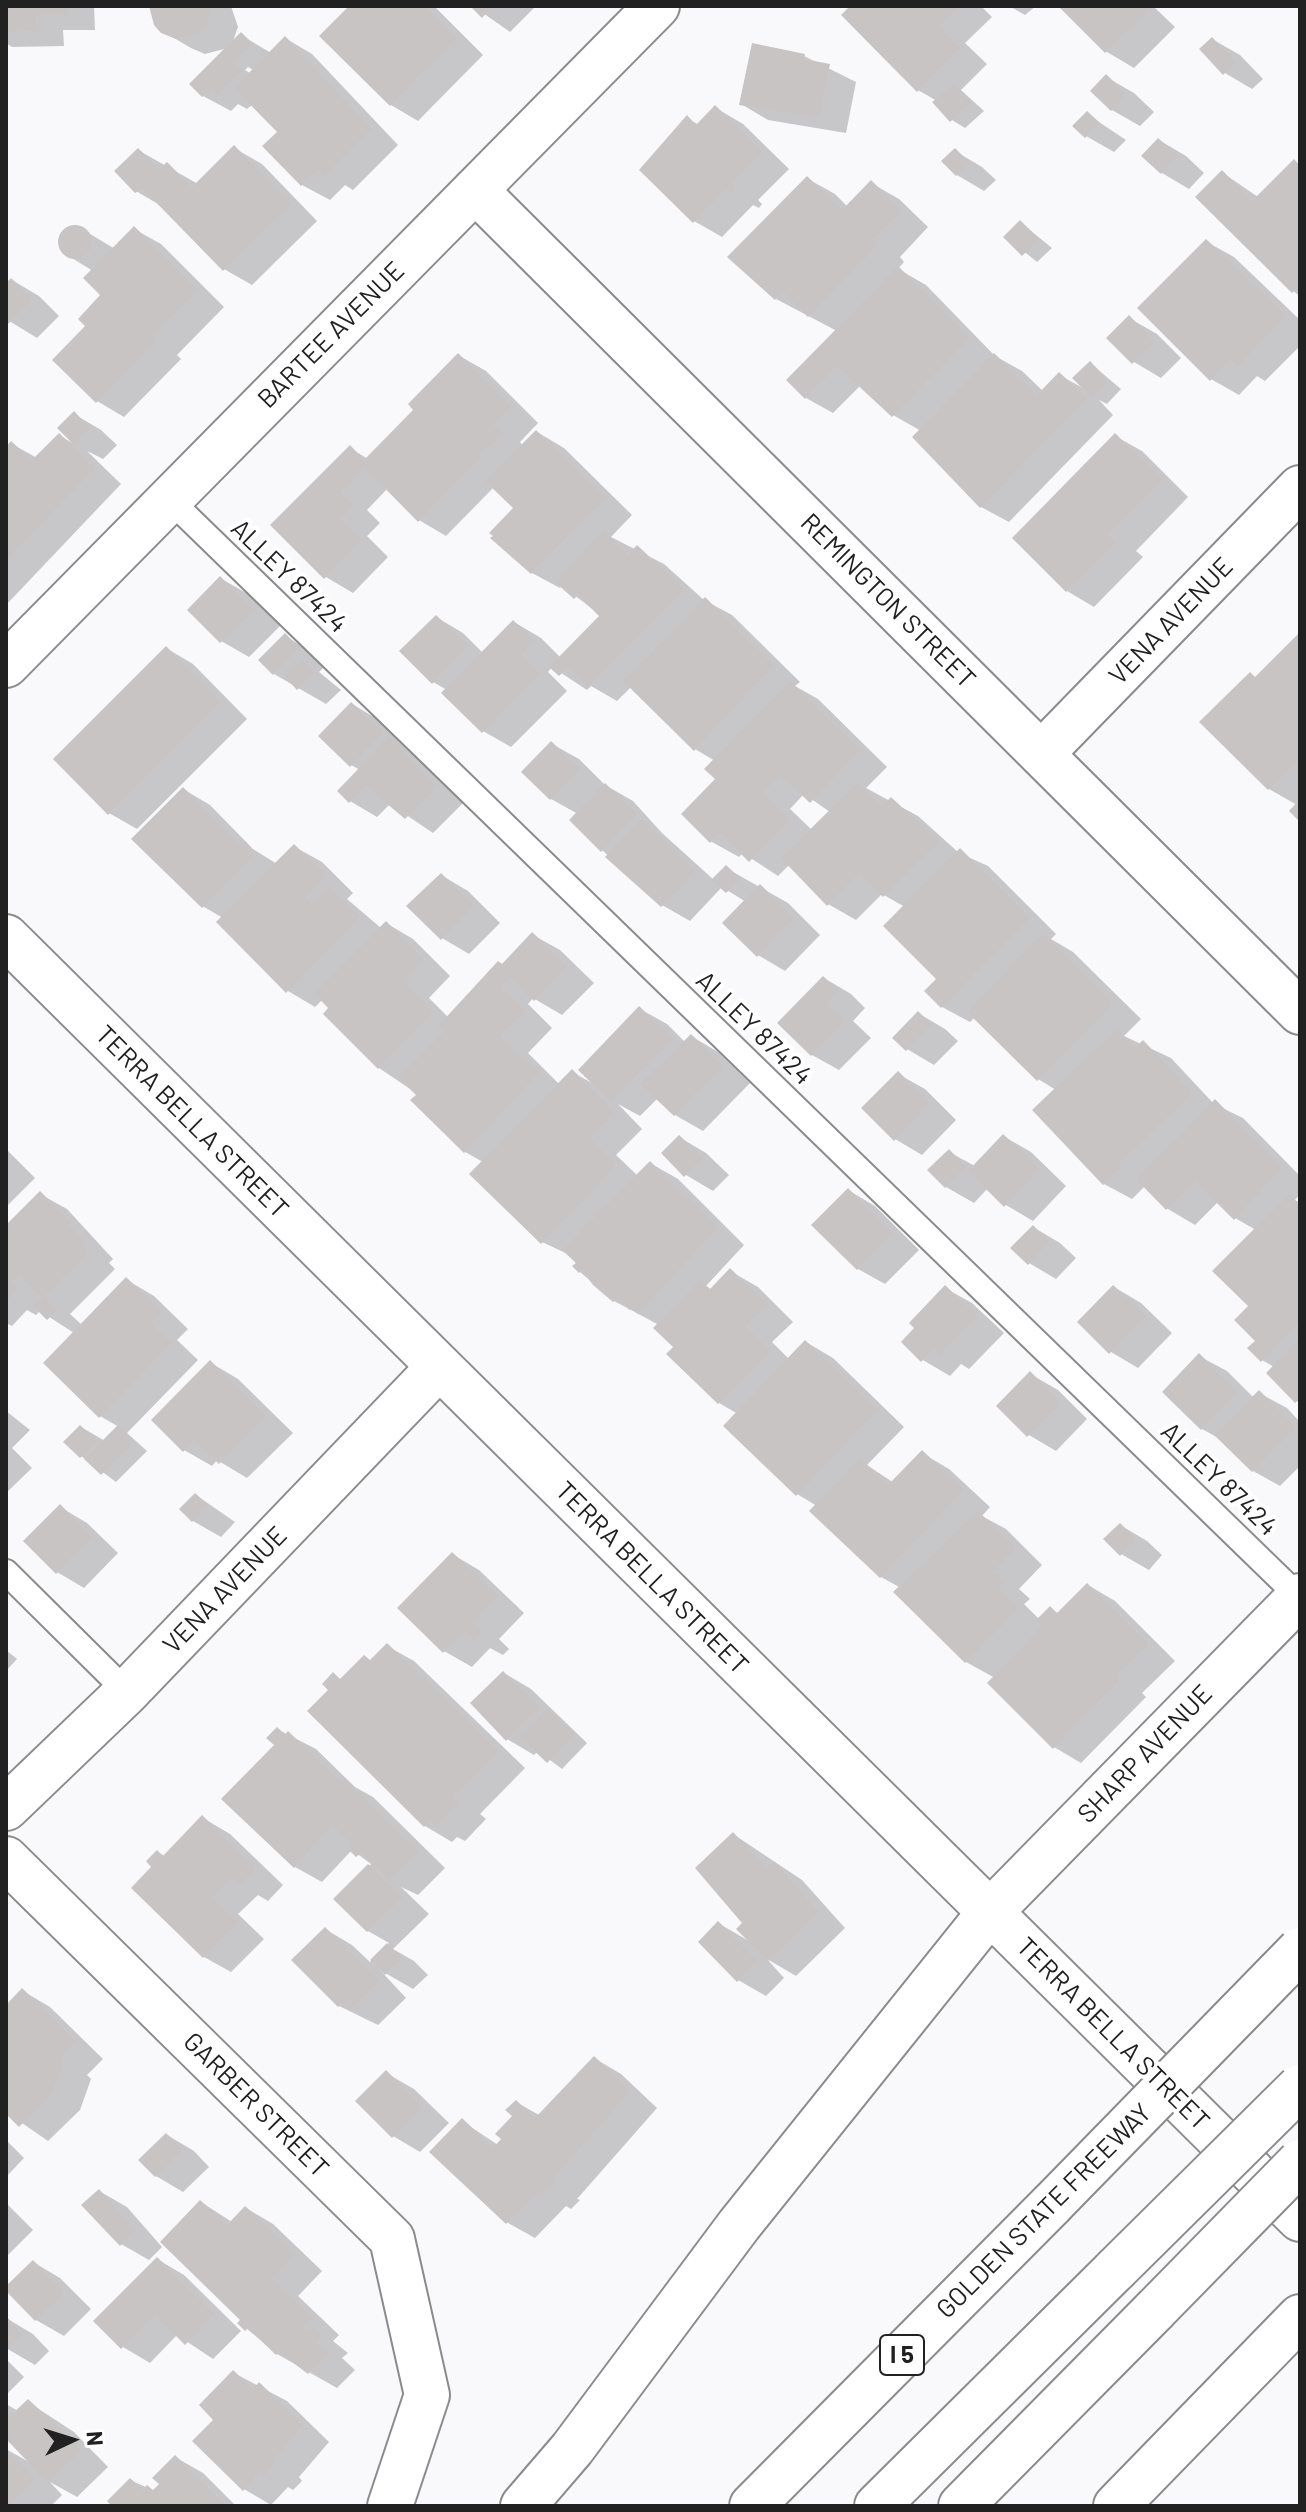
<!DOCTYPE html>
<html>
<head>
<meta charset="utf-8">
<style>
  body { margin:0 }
  #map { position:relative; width:1306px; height:2512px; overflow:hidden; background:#f9f9fc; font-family:Barlow,sans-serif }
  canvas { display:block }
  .frame { position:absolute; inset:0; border:8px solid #212122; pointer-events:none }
  .north { position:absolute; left:32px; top:2400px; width:80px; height:80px; -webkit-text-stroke:6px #fff; paint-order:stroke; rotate:86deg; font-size:22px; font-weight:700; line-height:32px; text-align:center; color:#212122 }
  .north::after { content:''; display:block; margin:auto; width:28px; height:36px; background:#212122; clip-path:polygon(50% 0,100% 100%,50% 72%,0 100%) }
</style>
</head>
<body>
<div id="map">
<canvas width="1306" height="2512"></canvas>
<div class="frame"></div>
<div class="north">N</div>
</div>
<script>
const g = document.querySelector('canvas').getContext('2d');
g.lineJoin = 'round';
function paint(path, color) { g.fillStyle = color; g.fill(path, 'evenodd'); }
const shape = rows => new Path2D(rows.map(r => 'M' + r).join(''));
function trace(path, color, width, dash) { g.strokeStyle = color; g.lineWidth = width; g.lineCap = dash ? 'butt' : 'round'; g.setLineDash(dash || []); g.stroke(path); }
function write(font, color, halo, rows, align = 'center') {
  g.font = font + ' Barlow,sans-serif'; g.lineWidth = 8; g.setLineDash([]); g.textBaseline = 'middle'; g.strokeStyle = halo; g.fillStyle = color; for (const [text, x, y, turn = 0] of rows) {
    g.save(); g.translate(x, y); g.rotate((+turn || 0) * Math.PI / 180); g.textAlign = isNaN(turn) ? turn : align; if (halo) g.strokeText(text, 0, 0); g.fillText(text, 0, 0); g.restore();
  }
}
paint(shape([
  [6,6,94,6,95,30,63,30,64,46,12,47,6,43],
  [151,6,231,6,238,27,232,44,241,35,271,53,285,38,312,54,398,145,353,190,345,185,330,200,302,185,265,146,280,132,253,104,247,109,238,104,231,111,203,96,228,48,205,54,191,48,162,31],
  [248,67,260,74,258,78,245,70],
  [352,6,434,6,483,55,418,121,391,105],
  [473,6,536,6,510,32],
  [854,6,981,6,992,17,965,43,987,64,961,90,984,111,965,128,952,120,937,101,918,90],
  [1009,6,1036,6,1025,15],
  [1061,6,1153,6,1175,27,1134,68,1107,52],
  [1212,39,1240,55,1263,79,1252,89,1225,73],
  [804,56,856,82,846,133,768,120,741,104],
  [1106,77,1134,93,1154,112,1140,126,1112,110,1093,91],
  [716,108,743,124,789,169,758,200,762,204,759,208,753,205,722,237,694,221,687,118,699,125],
  [1087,114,1126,140,1114,152,1086,136],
  [1159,140,1186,156,1204,173,1189,189,1162,173],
  [234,148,262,164,317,221,252,285,224,269,163,207,136,191,138,150,198,184],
  [955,151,982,167,996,180,984,191,957,175],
  [1294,162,1300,165,1300,296,1293,291,1223,173,1258,197],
  [808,179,835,194,848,207,871,183,899,199,928,227,900,257,904,262,898,269,926,285,995,356,1022,371,1043,391,1059,375,1085,389,1090,363,1121,389,1107,404,1099,400,1113,415,1009,522,981,507,921,431,893,415,861,385,833,413,806,398,837,331,776,299],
  [1020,222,1052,248,1037,262,1006,237],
  [77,226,115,249,134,229,161,244,224,307,177,355,181,359,124,417,97,401,88,326,103,295,93,271,62,252,59,240,65,230],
  [1207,242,1234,257,1300,320,1300,346,1265,381,1257,376,1239,395,1211,379],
  [12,280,39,296,59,316,37,338,6,319,6,286],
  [1129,318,1157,334,1181,358,1161,378,1134,362,1109,338],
  [458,355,486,371,538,423,520,442,523,446,537,432,564,448,632,515,611,537,664,564,704,600,732,615,800,682,795,686,818,699,887,767,866,788,918,816,959,853,988,866,1056,934,1051,939,1073,952,1141,1019,1124,1036,1171,1058,1214,1104,1243,1118,1300,1176,1300,1194,1295,1200,1300,1203,1300,1404,1268,1373,1274,1367,1262,1360,1257,1341,1251,1306,1256,1230,1235,1218,1218,1202,1195,1225,1168,1209,1145,1186,1132,1199,1104,1184,1056,1090,1038,1079,975,1017,970,1022,942,1007,939,979,905,907,882,894,856,920,828,904,790,864,778,876,743,853,739,857,712,842,684,814,718,779,715,761,695,749,631,687,617,701,591,686,587,690,552,667,548,672,567,691,511,747,483,731,447,690,433,682,436,617,463,633,483,653,514,622,541,638,561,658,602,616,562,586,560,588,532,573,516,508,494,487,446,536,419,520,388,488,367,510,380,523,367,536,388,557,353,593,326,577,273,525,350,448,368,459,416,410],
  [804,794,830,812,812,830,790,809],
  [74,414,101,430,117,445,103,459,87,451,121,484,6,605,6,450,12,444,37,458,59,435,74,444],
  [1115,436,1142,451,1188,497,1136,551,1143,557,1094,607,1067,591],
  [220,578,248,594,280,626,249,657,221,641],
  [1300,635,1300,820,1297,805,1269,789,1202,722,1257,678],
  [285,636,312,652,326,665,319,672,341,690,326,704,274,674],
  [166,648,193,664,247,719,137,829,109,813],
  [352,704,379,720,463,803,433,833,390,804,377,817,350,801,360,770,351,765],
  [552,744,579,759,605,785,633,801,662,833,714,880,726,868,788,903,820,935,785,971,758,955,746,902,722,887,690,921,662,905,602,850,578,814,551,799,524,772],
  [183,789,210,805,253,849,277,864,295,847,322,862,353,893,347,899,381,928,386,923,413,939,450,976,429,998,449,1018,533,935,560,950,594,983,562,1015,533,998,528,1004,552,1028,528,1053,560,1085,572,1072,594,1084,640,1009,667,1024,685,1042,691,1036,718,1052,750,1083,703,1131,675,1115,658,1098,640,1116,618,1104,642,1129,616,1155,638,1176,650,1163,678,1179,744,1245,706,1286,712,1290,730,1271,758,1287,793,1322,772,1342,789,1359,806,1342,833,1358,904,1427,867,1465,894,1483,922,1453,949,1469,990,1507,982,1516,1006,1529,1042,1565,1019,1589,1030,1599,1024,1604,1039,1619,1050,1609,1060,1614,1088,1585,1115,1601,1175,1661,1142,1693,1146,1697,1081,1763,1054,1747,995,1678,966,1662,901,1588,881,1577,812,1511,817,1506,797,1494,738,1414,719,1403,659,1325,614,1301,580,1272,572,1256,542,1242,483,1162,465,1152,419,1095,379,1068,323,999,315,1007,288,991,223,918,204,907,134,839],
  [441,875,468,891,500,923,469,954,442,938],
  [824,978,851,994,865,1008,853,1021,871,1038,839,1070,812,1055],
  [918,1013,945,1029,958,1041,934,1065,907,1049],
  [898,1074,925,1089,956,1120,922,1155,895,1139],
  [1003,1136,1031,1152,1066,1186,1033,1221,1006,1205,988,1188,974,1203,946,1187,949,1152,975,1166],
  [679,1137,706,1153,729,1175,713,1191,686,1175],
  [6,1149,35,1178,6,1207],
  [848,1190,875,1206,919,1250,885,1284,858,1269],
  [40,1194,67,1209,113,1259,109,1263,115,1269,70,1314,82,1325,127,1280,154,1296,188,1329,177,1340,198,1360,127,1433,147,1451,116,1482,81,1456,81,1427,105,1441,119,1427,100,1416,74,1333,40,1311,36,1315,27,1310,12,1326,6,1323,6,1228],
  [1033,1227,1060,1243,1076,1258,1056,1279,1029,1263],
  [1114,1287,1141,1303,1172,1333,1138,1368,1111,1352],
  [945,1288,972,1303,1004,1333,969,1369,961,1364,950,1376,923,1360],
  [1199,1356,1227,1371,1254,1398,1259,1393,1287,1408,1300,1422,1300,1466,1280,1486,1253,1471,1222,1440,1202,1429],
  [211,1363,238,1379,293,1433,247,1478,217,1460,212,1466,184,1450],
  [1030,1374,1058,1390,1087,1419,1056,1451,1029,1435],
  [6,1411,30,1430,12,1448,32,1468,6,1493],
  [196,1495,235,1522,221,1537,193,1521,182,1509],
  [60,1507,87,1523,118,1553,84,1588,57,1572],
  [1120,1525,1147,1541,1162,1555,1149,1570,1121,1554],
  [452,1554,479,1570,524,1613,499,1639,509,1649,503,1655,490,1648,472,1667,444,1651],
  [387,1646,414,1661,525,1768,480,1814,486,1819,465,1841,457,1837,452,1842,425,1826,331,1690,333,1675,342,1680,371,1661],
  [6,1650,17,1659,6,1671],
  [504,1673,531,1689,587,1743,562,1769,538,1751,534,1755,507,1739],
  [277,1729,316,1749,355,1787,373,1797,445,1868,418,1895,401,1887,429,1914,393,1949,414,1961,428,1975,413,1989,380,1970,406,1998,378,2025,339,2006,294,1960,325,1929,352,1945,370,1962,389,1943,368,1931,336,1899,371,1864,352,1850,322,1882,295,1867],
  [203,1818,230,1834,283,1885,268,1901,258,1895,238,1914,264,1939,231,1972,204,1957,157,1852,165,1856],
  [733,1834,802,1880,845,1928,796,1976,767,1959,784,1978,766,1996,738,1980,718,1923,749,1941],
  [23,1991,50,2007,103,2059,87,2075,91,2079,80,2110,48,2141,6,2112,6,2008],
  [594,2058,621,2074,657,2108,577,2199,580,2200,571,2209,566,2206,535,2238,508,2223,432,2152,462,2121,498,2145,515,2116,516,2102,539,2115],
  [386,2073,414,2089,449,2123,420,2152,393,2136],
  [167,2135,194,2151,209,2167,183,2192,156,2176],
  [6,2140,24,2158,6,2177],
  [99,2191,127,2207,162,2247,149,2260,121,2244],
  [201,2202,232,2222,246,2208,273,2224,322,2271,298,2296,339,2335,333,2341,348,2353,342,2358,355,2370,337,2388,277,2354,240,2323,243,2320],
  [6,2203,33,2230,6,2257],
  [157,2259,184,2275,241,2331,213,2359,177,2335,150,2363,123,2347],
  [33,2262,60,2278,91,2309,64,2336,36,2320,6,2288],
  [6,2318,33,2334,49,2351,35,2365,6,2348],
  [6,2359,24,2377,6,2395],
  [234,2373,287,2401,329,2442,299,2477,302,2481,293,2490,288,2487,271,2505,244,2489],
  [28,2402,74,2432,108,2467,77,2497,50,2482,62,2495,51,2506,6,2506,6,2449,29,2462,6,2436,6,2404,18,2411],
  [175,2457,203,2473,236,2506,115,2506,130,2480,155,2491,162,2484]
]), '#0003');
paint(shape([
  [6,6,68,6,68,15,36,15,37,31,6,32],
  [149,6,212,6,206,26,198,34,176,39,161,33,154,25],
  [349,6,425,6,457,38,390,106,319,36],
  [470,6,493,6,482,18],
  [850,6,960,6,939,26,961,48,917,92,841,15],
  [1058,6,1144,6,1149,11,1105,53],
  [241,32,253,44,234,62,243,70,218,95,211,89,202,97,189,84],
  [285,36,372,129,325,176,318,169,301,186,262,146,277,132,234,88],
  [1212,37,1236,62,1223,75,1199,49],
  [752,43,805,54,804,59,830,64,819,118,739,105],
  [1106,74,1127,95,1111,111,1090,91],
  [954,84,972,102,950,122,932,102],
  [715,105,763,152,732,183,736,188,730,194,726,189,693,223,639,170,687,115,696,125],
  [1087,111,1100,123,1085,138,1072,126],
  [1158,138,1178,156,1161,174,1141,156],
  [234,145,291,204,223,271,143,189,135,193,114,171,138,148,159,169,167,162,192,187],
  [955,148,970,163,956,176,941,161],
  [1294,159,1300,166,1300,285,1292,293,1195,197,1222,170,1252,201],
  [807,176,842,210,871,180,902,211,873,240,878,245,808,317,783,292,775,300,727,257],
  [1020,220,1039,239,1022,256,1003,237],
  '58 242a17 17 0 1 1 34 0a17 17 0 1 1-34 0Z',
  [134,226,198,290,151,338,155,342,96,403,52,360,85,326,78,319,100,295,83,278],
  [1206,239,1287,316,1237,367,1230,360,1210,381,1137,308],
  [898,266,970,338,892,417,837,366,805,399,786,380],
  [11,278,33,299,8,324,6,283],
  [1129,315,1155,342,1132,364,1106,338],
  [458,353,512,407,494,425,504,435,479,454,482,456,418,522,365,468,341,493,354,506,341,519,362,541,324,579,270,525,350,445,364,460,413,410,408,404],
  [994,353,1037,395,1059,372,1087,398,980,508,912,437],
  [1090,361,1109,381,1092,398,1072,378],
  [74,411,90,428,74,445,57,428],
  [536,430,606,498,531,574,490,538,493,536,489,533,513,508,485,481],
  [59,433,95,468,6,561,6,447,11,441,32,460],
  [1115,433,1162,480,1109,534,1117,541,1066,592,1012,538],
  [603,530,628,555,637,545,685,590,588,687,568,667,559,676,549,667,599,616,578,595,574,599,555,582],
  [220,576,254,610,220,643,187,610],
  [705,597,774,665,694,751,623,681],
  [436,615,468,646,432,684,399,651],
  [513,620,535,641,522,655,540,674,482,733,441,693],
  [1300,632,1300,758,1268,790,1199,722,1250,672,1255,677],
  [285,633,300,648,273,675,258,660],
  [166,646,221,702,108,815,53,759],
  [302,660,315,673,297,690,284,676],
  [790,681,860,750,810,803,781,775,763,793,791,819,749,862,720,833,710,843,681,814,715,779,704,769],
  [351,702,384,732,350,767,318,736],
  [390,736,437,787,405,819,366,786,349,803,337,791],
  [551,741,580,769,550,800,521,772],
  [858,782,882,806,891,797,939,842,883,897,860,873,827,906,781,858],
  [605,783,637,814,601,852,569,820],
  [183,787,240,845,245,841,252,849,249,853,253,857,202,908,131,839],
  [1300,799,1300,822,1289,811],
  [642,819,696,871,661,907,605,857],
  [294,844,327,876,305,898,312,904,329,886,361,917,286,993,216,922],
  [960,848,1030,918,941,1008,924,991,936,979,883,926],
  [726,865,741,879,726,893,711,880],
  [441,873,474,906,441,940,406,906],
  [760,884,794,918,757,957,722,923],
  [386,921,424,959,403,981,434,1013,378,1069,323,1014,328,1008,314,993],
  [532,932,568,966,534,1001,510,978,502,987,526,1011,501,1036,539,1073,464,1153,410,1100,416,1095,398,1077,444,1031,439,1025,498,961,502,964],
  [1045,934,1114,1003,1037,1081,967,1012,1036,939],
  [823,976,839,991,827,1004,845,1021,811,1056,777,1023],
  [639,1006,673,1039,611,1102,578,1070],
  [918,1011,932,1025,906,1051,892,1038],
  [1117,1029,1135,1048,1143,1040,1193,1093,1118,1165,1121,1168,1103,1185,1032,1110],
  [691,1034,723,1066,674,1116,640,1084],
  [572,1069,615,1112,590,1138,617,1165,541,1244,469,1174],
  [898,1071,930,1103,894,1141,861,1108],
  [1215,1099,1282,1168,1234,1220,1196,1182,1166,1210,1136,1179],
  [1003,1134,1040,1169,1004,1207,968,1171],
  [679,1135,703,1158,684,1177,661,1153],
  [949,1149,966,1167,945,1188,927,1170],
  [650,1161,718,1228,638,1314,632,1307,629,1310,620,1296,613,1302,593,1285,582,1270,579,1273,572,1266,576,1263,562,1250,580,1233,577,1231,595,1217,591,1214,599,1206,602,1209],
  [848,1188,893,1234,857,1270,811,1225],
  [40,1191,71,1222,69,1225,87,1243,83,1246,89,1253,44,1297,57,1310,47,1320,33,1306,42,1298,19,1275,11,1283,19,1289,6,1302,6,1225],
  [1289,1194,1300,1205,1300,1322,1261,1362,1247,1348,1255,1341,1234,1320,1248,1306,1212,1271],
  [1033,1225,1049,1242,1028,1265,1010,1248],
  [730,1268,767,1305,746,1326,771,1351,718,1404,666,1354,673,1347,653,1328,700,1280,710,1289],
  [126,1277,162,1312,151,1323,172,1343,99,1418,43,1363],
  [945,1285,978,1317,940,1355,934,1349,921,1362,901,1342,914,1328,909,1323],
  [1113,1285,1146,1316,1109,1354,1077,1322],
  [1300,1338,1300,1399,1295,1403,1266,1373],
  [805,1340,878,1410,796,1496,723,1426],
  [1199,1353,1238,1392,1201,1430,1162,1392],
  [210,1360,266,1416,219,1464,194,1440,183,1452,151,1420],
  [1030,1371,1061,1403,1027,1437,996,1406],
  [1259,1390,1296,1427,1252,1472,1214,1435],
  [80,1425,97,1441,80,1458,63,1442],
  [118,1425,134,1442,101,1475,84,1459],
  [922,1450,964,1490,880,1578,809,1511,860,1458,888,1485],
  [195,1493,208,1505,192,1522,179,1509],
  [60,1504,92,1537,56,1574,23,1541],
  [978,1511,1016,1548,993,1572,1004,1582,998,1587,1019,1608,965,1663,893,1592],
  [1120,1523,1136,1539,1120,1556,1103,1539],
  [452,1552,498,1596,473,1622,483,1632,474,1641,464,1631,443,1653,397,1608],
  [1087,1583,1149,1644,1116,1676,1120,1680,1053,1749,987,1683,1042,1626,1036,1620,1050,1606,1057,1613],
  [387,1643,499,1751,454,1797,459,1803,436,1827,430,1821,424,1827,307,1711,328,1690,322,1684,333,1672,340,1679,364,1655,370,1660],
  [503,1671,539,1708,506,1741,470,1703],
  [548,1708,575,1734,547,1763,520,1737],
  [277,1727,285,1735,288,1731,341,1782,345,1779,419,1852,389,1881,361,1853,356,1857,347,1848,351,1844,332,1825,294,1868,221,1799,274,1745,266,1738],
  [202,1815,256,1869,239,1886,231,1878,212,1898,238,1923,203,1958,131,1888,151,1867,146,1861,157,1850,163,1856],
  [733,1832,767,1868,774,1861,819,1912,768,1961,736,1929,742,1923,695,1868],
  [368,1864,403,1897,367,1932,333,1899],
  [718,1921,758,1961,737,1982,698,1942],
  [325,1927,380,1981,350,2011,342,2003,338,2007,291,1960],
  [387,1943,402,1958,385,1975,370,1960],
  [22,1988,77,2042,61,2058,64,2062,52,2094,19,2127,6,2114,6,2005],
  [594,2056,631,2091,551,2181,554,2183,543,2195,539,2191,506,2224,429,2152,462,2118,493,2148,501,2139,495,2134,512,2116,505,2110,516,2100,535,2118],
  [386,2070,423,2107,392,2138,355,2101],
  [166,2133,183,2150,155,2177,138,2160],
  [99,2189,136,2230,120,2246,81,2205],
  [200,2200,227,2225,245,2206,296,2254,272,2279,313,2318,304,2327,309,2331,313,2327,322,2336,316,2342,329,2353,308,2374,279,2352,276,2355,248,2328,245,2331,237,2323,240,2320,160,2242],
  [157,2257,215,2314,185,2345,155,2315,121,2349,93,2321],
  [33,2260,65,2293,35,2321,6,2291,6,2286],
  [6,2316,23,2334,6,2351],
  [233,2370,253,2389,259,2382,303,2425,273,2461,275,2464,264,2476,260,2472,243,2491,192,2441,213,2420,199,2405],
  [28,2399,82,2450,48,2483,6,2439,6,2420],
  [6,2449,36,2479,9,2506,6,2506],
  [175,2455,227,2506,112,2506,107,2501,130,2478,143,2490,147,2485,153,2490,159,2484,152,2478]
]), '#c8c4c3');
const lane = shape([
  [169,499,1299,1597],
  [6,1572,127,1692]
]);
const street = shape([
  [475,190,1300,1012],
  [6,665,657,6],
  [1041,754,1300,488],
  [6,1808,127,1692,439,1367],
  [6,1859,392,2239,427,2395,390,2506],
  [990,1912,1300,1596]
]);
const secondary = shape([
  [6,937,1300,2219]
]);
const highway = shape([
  [523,2506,572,2449,739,2225,990,1912],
  [752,2506,1052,2204],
  [877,2506,1115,2270],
  [961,2506,1155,2310],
  [1116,2506,1300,2317]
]);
trace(lane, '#8b8b8e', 28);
trace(street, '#8b8b8e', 48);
trace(secondary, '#8b8b8e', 48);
trace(highway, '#8b8b8e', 48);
trace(lane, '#fff', 24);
trace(street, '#fff', 44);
trace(secondary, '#fff', 44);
trace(highway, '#fff', 44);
const highwayBridge = shape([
  [1052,2204,1300,1950],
  [1115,2270,1300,2087],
  [1155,2310,1300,2162]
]);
trace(highwayBridge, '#8b8b8e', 48, []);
trace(highwayBridge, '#fff', 44);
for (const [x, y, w] of [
  [902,2355,44]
]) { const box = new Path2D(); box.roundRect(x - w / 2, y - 20, w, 40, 6); g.fillStyle = '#fff'; g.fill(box); trace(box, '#212122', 2); }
write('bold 24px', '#212122', null, [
  ["I 5",902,2355]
]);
write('26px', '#212122', '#fff', [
  ["BARTEE AVENUE",331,335,-45],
  ["ALLEY 87424",289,576,44],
  ["REMINGTON STREET",888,601,45],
  ["VENA AVENUE",1171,621,-46],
  ["ALLEY 87424",754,1028,44],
  ["TERRA BELLA STREET",192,1122,45],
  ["ALLEY 87424",1219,1479,44],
  ["TERRA BELLA STREET",652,1578,45],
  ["VENA AVENUE",225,1590,-46],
  ["SHARP AVENUE",1145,1754,-46],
  ["TERRA BELLA STREET",1113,2034,45],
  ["GARBER STREET",256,2105,45],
  ["GOLDEN STATE FREEWAY",1044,2211,-45]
]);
</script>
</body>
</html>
